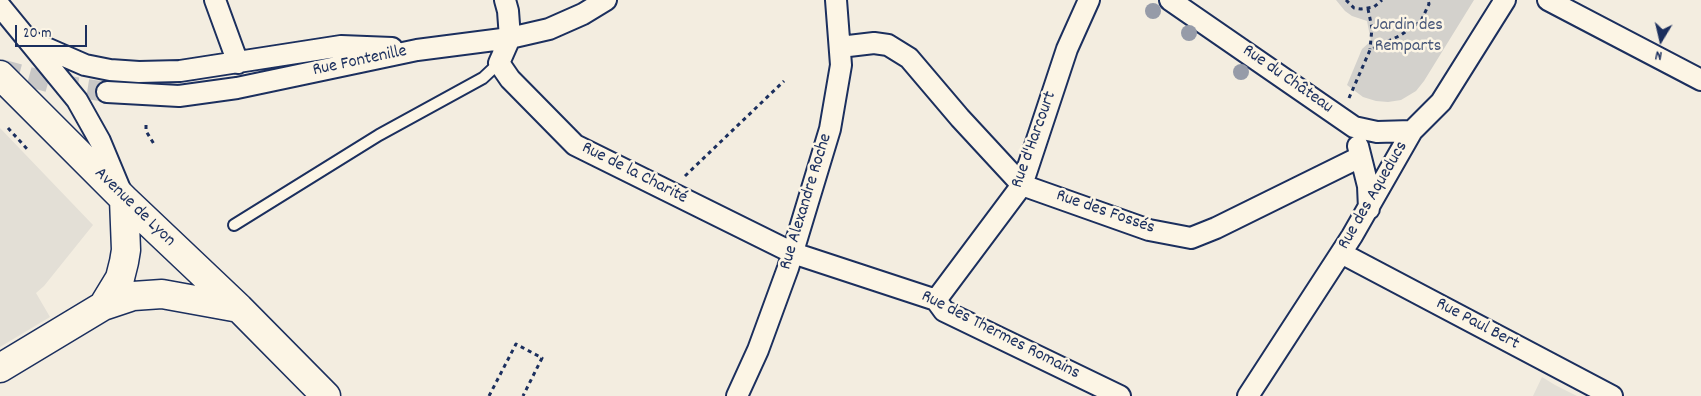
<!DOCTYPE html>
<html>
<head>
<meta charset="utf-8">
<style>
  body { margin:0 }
  #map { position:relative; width:1701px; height:396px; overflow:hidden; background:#f3ede0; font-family:Dekko,sans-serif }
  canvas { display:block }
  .north { position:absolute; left:1636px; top:15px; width:50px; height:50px; -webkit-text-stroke:4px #fcf5e5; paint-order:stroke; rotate:189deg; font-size:14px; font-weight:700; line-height:20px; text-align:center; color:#1b2f5e }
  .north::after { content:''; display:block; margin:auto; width:18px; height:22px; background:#1b2f5e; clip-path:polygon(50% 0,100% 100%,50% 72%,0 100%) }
  .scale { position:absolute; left:15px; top:25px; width:72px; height:22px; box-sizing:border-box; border:2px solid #1b2f5e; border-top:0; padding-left:6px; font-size:15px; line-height:18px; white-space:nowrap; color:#1b2f5e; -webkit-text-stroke:4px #fcf5e5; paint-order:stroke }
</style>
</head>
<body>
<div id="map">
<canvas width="1701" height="396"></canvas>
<div class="north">N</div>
<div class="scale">20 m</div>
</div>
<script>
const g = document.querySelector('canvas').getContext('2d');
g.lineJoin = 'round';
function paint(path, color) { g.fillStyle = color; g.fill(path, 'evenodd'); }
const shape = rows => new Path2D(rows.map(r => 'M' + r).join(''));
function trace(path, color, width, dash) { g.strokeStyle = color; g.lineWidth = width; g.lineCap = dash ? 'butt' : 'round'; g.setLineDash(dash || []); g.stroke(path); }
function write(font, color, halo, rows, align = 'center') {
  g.font = font + ' Dekko,sans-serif'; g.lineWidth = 5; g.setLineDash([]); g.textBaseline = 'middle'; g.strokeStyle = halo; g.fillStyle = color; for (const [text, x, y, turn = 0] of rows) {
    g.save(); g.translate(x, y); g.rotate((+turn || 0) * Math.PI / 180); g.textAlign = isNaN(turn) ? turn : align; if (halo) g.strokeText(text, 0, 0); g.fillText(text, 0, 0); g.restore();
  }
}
paint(shape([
  [0,128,93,225,44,286,36,293,50,317,0,347],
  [1542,377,1555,385,1577,396,1533,396]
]), '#e3dfd6');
paint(shape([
  [1336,0,1474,0,1424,81,1416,91,1401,100,1388,102,1376,101,1363,97,1347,85,1362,49,1371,41,1367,21,1352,16,1345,11]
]), '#d3d1cc');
trace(shape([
  [0,69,55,84,107,92]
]), '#c8c7c6', 20, [20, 10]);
const lane = shape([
  [234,225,379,135,483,78,499,63]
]);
const street = shape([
  [215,0,238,63],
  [505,0,508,11,510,38,499,63,510,79,575,145,793,253,936,300,944,311,1120,396],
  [1170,0,1354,127,1377,132,1412,131],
  [1548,0,1701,80],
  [0,6,77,100,100,141,120,189],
  [30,41,85,65,110,70,139,72,180,71,341,46,392,48],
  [840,47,874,43,888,45,909,58,960,118,1022,185,1149,230,1191,238,1216,228,1360,157],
  [107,92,179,96,237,88,417,50,510,38,549,29,583,14,606,0],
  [1358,146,1368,186,1369,209],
  [1341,253,1612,396],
  [936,300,1022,185,1067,49,1089,0],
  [737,396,758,350,788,268,830,129,841,65,836,0],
  [1248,396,1352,236,1412,131,1441,102,1505,0]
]);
const secondary = shape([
  [0,75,124,199,239,308,326,396],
  [103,306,120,278,124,262,126,250,124,199],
  [0,368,103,306,133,296,162,294,239,308]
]);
trace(lane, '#1b2f5e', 14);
trace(street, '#1b2f5e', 24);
trace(secondary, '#1b2f5e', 31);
trace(shape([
  [1346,0,1354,8,1361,9,1374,7,1382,0],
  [1368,9,1372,28,1370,49],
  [1349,98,1370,50,1401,35,1421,21,1429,4,1428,0],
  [146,125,146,131,154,144],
  [8,128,28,150],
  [685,176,784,81],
  [489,396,516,344,542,358,523,396]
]), '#1b2f5e', 3, [4, 4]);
trace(lane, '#fcf5e5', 10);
trace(street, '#fcf5e5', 20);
trace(secondary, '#fcf5e5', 28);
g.fillStyle = '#969ba8';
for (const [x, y] of [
  [1153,11],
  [1189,33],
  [1241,72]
]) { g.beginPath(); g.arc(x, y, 8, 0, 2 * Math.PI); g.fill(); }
write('18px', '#49587a', '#fcf5e5', [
  ["Jardin des",1408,27],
  ["Remparts",1408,48]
]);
write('18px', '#1b2f5e', '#fcf5e5', [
  ["Rue Fontenille",360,62,-12],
  ["Rue du Château",1287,80,35],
  ["Rue d'Harcourt",1035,140,-70],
  ["Rue de la Charité",634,174,27],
  ["Rue des Aqueducs",1374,196,-60],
  ["Rue Alexandre Roche",807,202,-73],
  ["Avenue de Lyon",134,208,44],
  ["Rue des Fossés",1105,213,19],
  ["Rue Paul Bert",1477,325,28],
  ["Rue des Thermes Romains",1000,336,27]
]);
</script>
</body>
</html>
